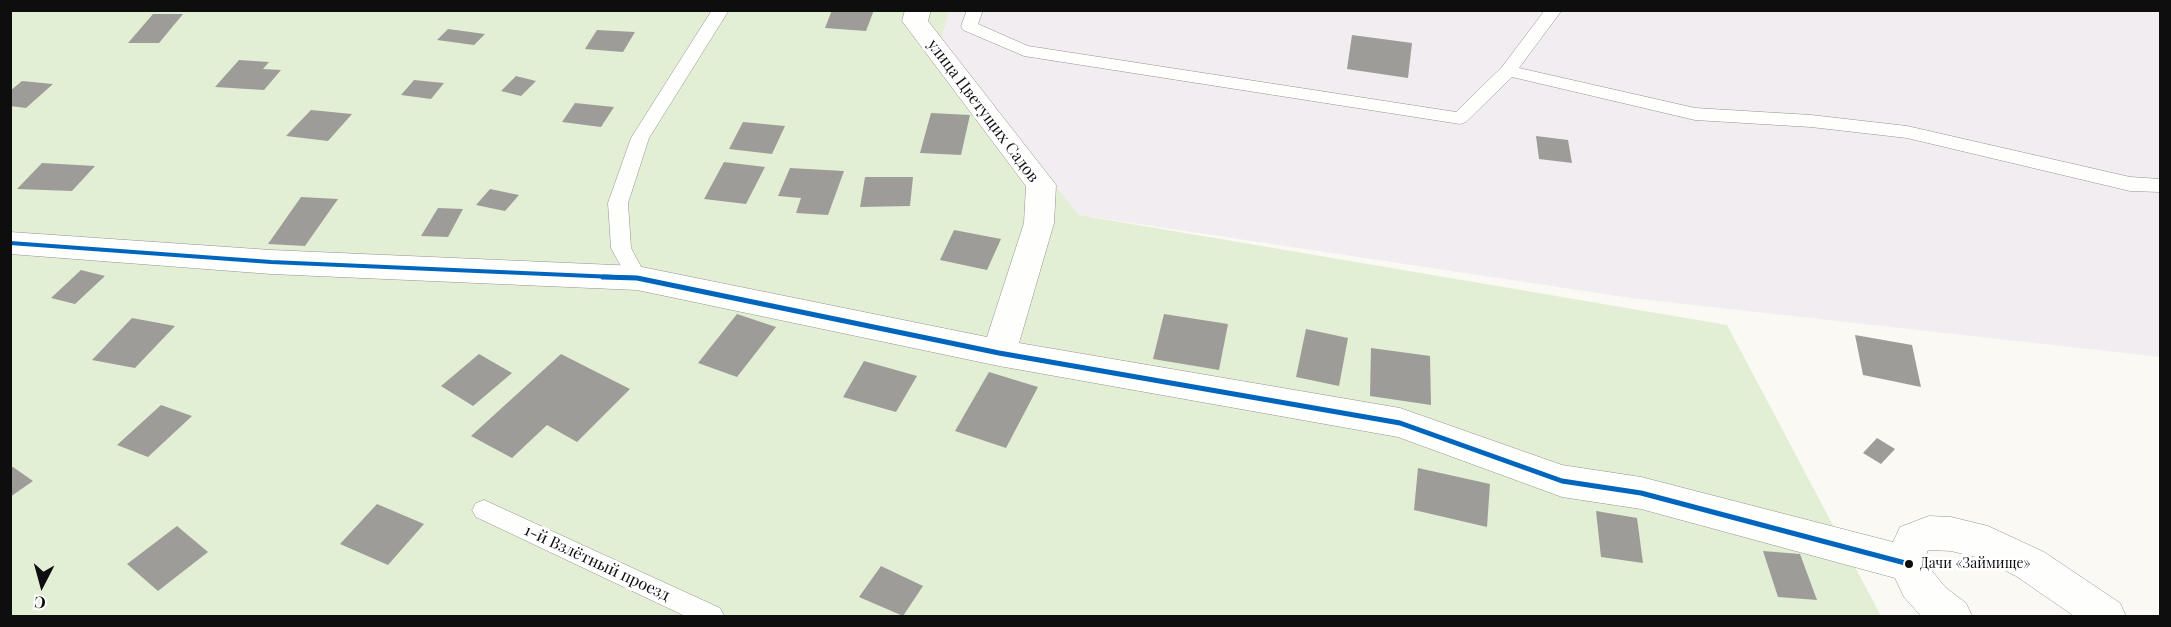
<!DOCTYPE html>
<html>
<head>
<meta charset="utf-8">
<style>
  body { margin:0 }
  #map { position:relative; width:2171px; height:627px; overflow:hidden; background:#faf9f4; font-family:"Playfair Display",serif }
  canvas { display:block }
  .frame { position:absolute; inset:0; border:12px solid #0e0e0e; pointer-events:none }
  .north { position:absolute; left:12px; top:555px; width:60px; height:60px; -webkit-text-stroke:4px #fff; paint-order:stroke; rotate:186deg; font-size:16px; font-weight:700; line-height:24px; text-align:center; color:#0e0e0e }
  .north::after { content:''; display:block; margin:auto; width:21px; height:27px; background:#0e0e0e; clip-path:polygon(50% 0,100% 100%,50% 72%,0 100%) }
</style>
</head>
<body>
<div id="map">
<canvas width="2171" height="627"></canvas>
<div class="frame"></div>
<div class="north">С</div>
</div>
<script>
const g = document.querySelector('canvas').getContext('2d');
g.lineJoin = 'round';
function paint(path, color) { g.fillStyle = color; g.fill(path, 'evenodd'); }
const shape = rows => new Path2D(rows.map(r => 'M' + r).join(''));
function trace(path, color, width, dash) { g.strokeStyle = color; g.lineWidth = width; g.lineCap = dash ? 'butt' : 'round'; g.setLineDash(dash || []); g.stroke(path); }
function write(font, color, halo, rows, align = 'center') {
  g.font = font + ' "Playfair Display",serif'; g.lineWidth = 6; g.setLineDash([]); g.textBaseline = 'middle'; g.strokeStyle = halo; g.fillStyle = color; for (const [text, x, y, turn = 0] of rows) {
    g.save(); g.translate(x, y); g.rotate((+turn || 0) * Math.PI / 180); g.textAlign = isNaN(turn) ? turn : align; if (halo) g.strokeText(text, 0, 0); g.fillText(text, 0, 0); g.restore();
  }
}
paint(shape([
  [949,10,2160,11,2160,357,1631,298,1079,215,940,44]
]), '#f2edf0');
paint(shape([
  [10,11,949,11,940,44,1079,215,1727,325,1881,616,11,616]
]), '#e3efd5');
paint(shape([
  [832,10,874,10,866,31,825,28],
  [153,14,183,14,159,43,128,43],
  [448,29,485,34,474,45,437,40],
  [597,30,635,32,623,52,585,49],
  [1352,35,1412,43,1408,78,1347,69],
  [239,60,269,62,263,69,281,70,264,90,215,87],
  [516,76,536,81,521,96,501,91],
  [414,80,444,83,431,99,401,95],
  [22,81,53,84,26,108,10,106,10,91],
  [575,103,614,107,601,127,562,122],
  [311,110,352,114,328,141,286,136],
  [931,113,970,115,961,155,920,153],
  [743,122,785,126,772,154,729,149],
  [1536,136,1568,140,1572,163,1539,159],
  [724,162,765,167,746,204,704,199],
  [42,163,95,166,72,191,17,189],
  [790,168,844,171,828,215,796,213,801,198,778,196],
  [865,177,913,177,910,206,860,207],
  [490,189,519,195,505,211,476,205],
  [301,197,338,199,305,246,268,244],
  [438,208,463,209,448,237,421,236],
  [954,230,1001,239,987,270,940,260],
  [81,270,105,276,75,304,51,298],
  [737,314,776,327,737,377,698,363],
  [1164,314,1228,324,1219,370,1153,359],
  [132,318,175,326,135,368,92,360],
  [1306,329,1348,338,1339,386,1296,377],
  [1855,335,1912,345,1921,387,1863,375],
  [1371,348,1430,356,1431,405,1370,396],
  [479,354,512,373,473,406,441,386],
  [561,354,630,389,577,442,547,425,512,458,471,436],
  [864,361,917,376,896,412,843,397],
  [989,372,1038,387,1006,448,955,431],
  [161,405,192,416,148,457,117,445],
  [1877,438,1895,449,1881,464,1863,453],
  [13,467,33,481,10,497,10,468],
  [1418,468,1490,484,1487,527,1414,510],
  [377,504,424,524,388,565,340,544],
  [1596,511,1637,518,1643,563,1601,557],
  [177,526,208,552,158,591,127,564],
  [1763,551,1800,554,1817,600,1778,597],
  [881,566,923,586,903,616,859,597]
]), '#9e9c99');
const lane = shape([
  [712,10,729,10,649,138,628,203,631,248,647,278,644,283,637,286,630,283,611,248,608,203,631,138,712,10],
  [967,10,983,10,978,24,1028,46,1456,112,1502,67,1545,10,1562,10,1519,68,1695,108,1811,115,1907,126,2130,177,2160,179,2160,192,2130,191,1907,138,1811,127,1695,120,1512,77,1466,122,1460,124,1024,56,963,30,961,26,967,10],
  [484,500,720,608,724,616,685,616,476,517,472,510,476,503,484,500]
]);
const street = shape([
  [905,10,931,10,928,21,1056,185,1054,223,1019,343,1400,408,1562,465,1641,477,1893,542,1900,527,1929,516,1951,517,1988,526,2044,552,2120,603,2126,616,2074,616,2016,576,1980,558,1951,551,1930,550,1927,551,1932,571,1946,588,1966,603,1972,616,1921,616,1904,597,1895,578,1641,509,1562,497,1398,437,999,366,637,290,271,274,10,254,10,232,271,250,637,266,987,337,1024,223,1026,186,902,21,905,10]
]);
trace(lane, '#949492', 1);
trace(street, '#949492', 1);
paint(lane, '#fefefd');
paint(street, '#fefefd');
trace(shape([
  [10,243,271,262,637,278]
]), '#0065bd', 4);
trace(shape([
  [603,277,637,278,999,353,1400,423,1562,481,1641,493,1909,564]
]), '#0065bd', 5);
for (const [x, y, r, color] of [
  [1909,564,5,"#0e0e0e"]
]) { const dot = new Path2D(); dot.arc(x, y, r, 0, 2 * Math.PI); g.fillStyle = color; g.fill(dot); trace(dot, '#fff', 2); }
write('14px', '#0e0e0e', '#fff', [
  ["Дачи «Займище»",1920,564]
], 'left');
write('16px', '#0e0e0e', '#fff', [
  ["улица Цветущих Садов",983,111,53],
  ["1-й Взлётный проезд",597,563,25]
]);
</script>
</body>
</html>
